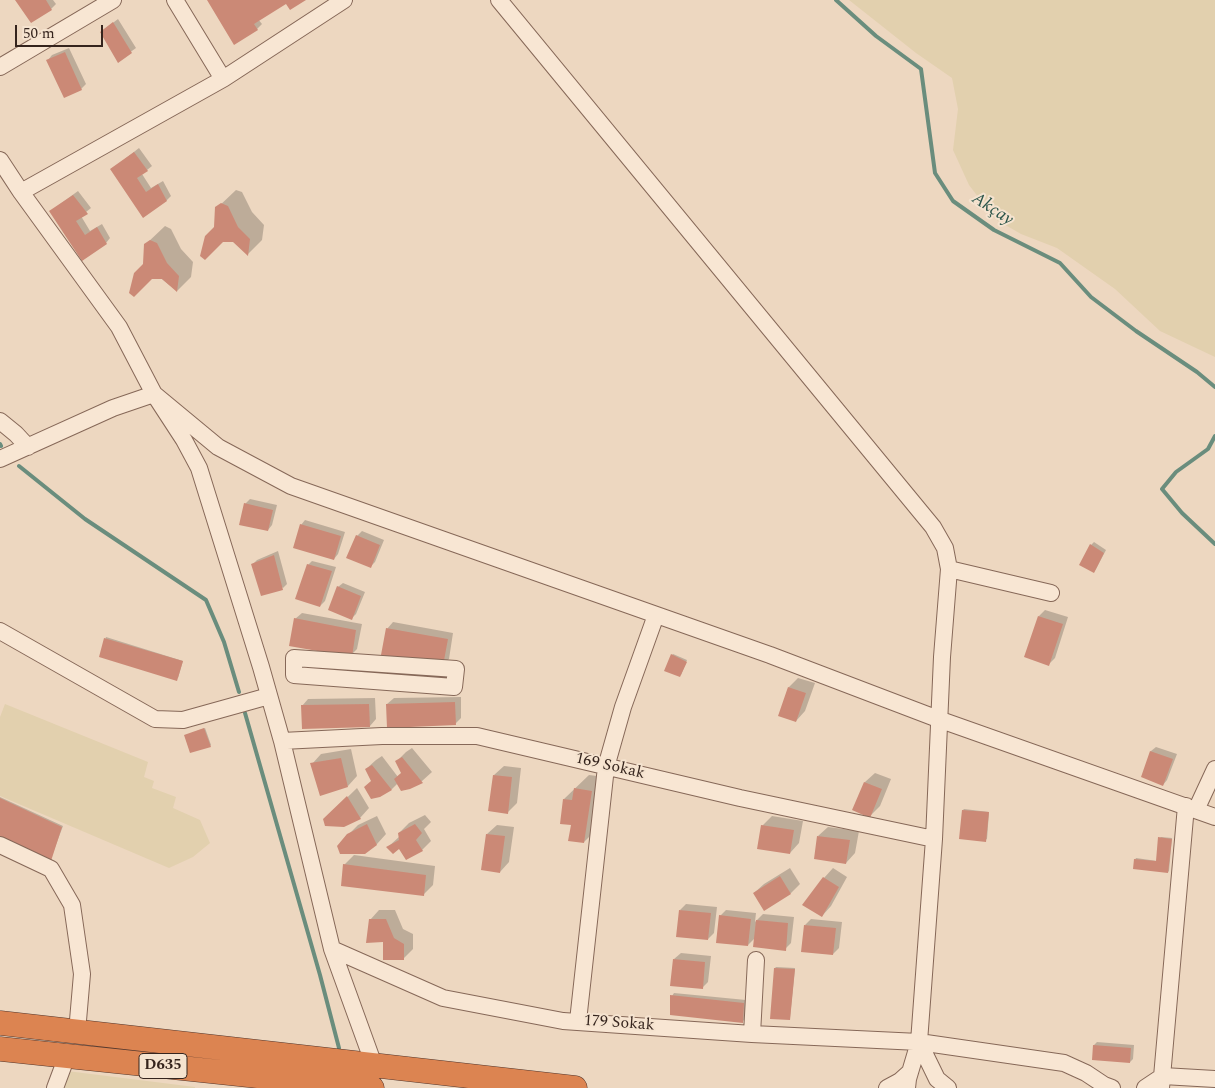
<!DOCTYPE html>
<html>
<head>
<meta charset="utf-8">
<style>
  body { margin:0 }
  #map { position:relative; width:1215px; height:1088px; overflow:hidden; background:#edd7c0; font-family:Spectral,serif }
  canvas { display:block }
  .scale { position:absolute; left:15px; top:25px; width:88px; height:22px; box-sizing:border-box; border:2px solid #35241d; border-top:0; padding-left:6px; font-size:15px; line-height:18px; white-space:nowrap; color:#35241d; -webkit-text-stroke:4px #f5e3cf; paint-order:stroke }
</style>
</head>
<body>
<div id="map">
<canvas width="1215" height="1088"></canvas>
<div class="scale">50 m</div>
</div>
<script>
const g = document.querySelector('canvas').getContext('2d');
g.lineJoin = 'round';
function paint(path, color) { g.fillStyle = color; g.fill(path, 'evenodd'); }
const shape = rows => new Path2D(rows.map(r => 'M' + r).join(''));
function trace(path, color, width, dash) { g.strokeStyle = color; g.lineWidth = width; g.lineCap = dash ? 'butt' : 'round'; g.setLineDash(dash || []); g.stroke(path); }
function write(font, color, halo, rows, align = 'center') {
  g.font = font + ' Spectral,serif'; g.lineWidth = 4; g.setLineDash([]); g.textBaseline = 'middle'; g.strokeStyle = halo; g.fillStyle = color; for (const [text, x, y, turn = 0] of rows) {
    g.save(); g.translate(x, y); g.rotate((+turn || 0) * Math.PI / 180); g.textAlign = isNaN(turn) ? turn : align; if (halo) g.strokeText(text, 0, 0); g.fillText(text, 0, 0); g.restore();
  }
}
paint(shape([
  [849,0,1215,0,1215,357,1160,331,1115,289,1057,248,1021,234,995,219,969,185,953,150,958,109,952,78,916,53],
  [5,704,148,762,144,777,154,781,152,788,176,797,173,808,200,820,210,843,193,857,169,868,0,796,0,717],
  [67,1071,195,1087,195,1088,64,1088]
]), '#e2d0ae');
paint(shape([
  [17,0,53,0,56,4,51,9],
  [208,0,303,0,286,2,258,19,262,24,257,29,235,43],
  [118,19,136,48,118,61,106,28],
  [69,48,86,84,81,89,48,60,52,55],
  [139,148,152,166,142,174,151,188,163,181,171,196,167,200,143,217,112,169],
  [236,190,242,192,252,212,264,225,262,240,248,254,233,240,215,227,217,208],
  [78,191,91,208,81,216,90,231,102,224,110,238,106,243,82,260,56,207],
  [165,226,171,229,181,249,193,262,191,277,177,291,144,265,146,244],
  [250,499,277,505,272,525,268,530,245,504],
  [305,520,345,532,338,554,334,559,301,525],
  [362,531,384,540,375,562,370,567,357,536],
  [1094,542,1106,550,1096,569,1094,572,1081,565,1091,545],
  [278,551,287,584,283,588,253,564,257,560],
  [312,561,336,567,325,601,320,606,308,565],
  [343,583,365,592,356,614,352,618,338,587],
  [1045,610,1068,617,1055,658,1049,664,1039,616],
  [302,613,362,624,357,649,351,655,295,619],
  [393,622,453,633,449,659,442,665,387,629],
  [106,637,183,661,178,678,100,656],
  [673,654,687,660,681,675,672,655],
  [798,678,815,683,805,711,796,721,780,715,789,687],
  [461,697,461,718,455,724,387,704,394,698],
  [375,698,376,719,370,726,302,706,308,699],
  [205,728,211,745,210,746,186,735],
  [1156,747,1177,754,1167,780,1163,785,1143,776,1151,751],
  [412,748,432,772,422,781,410,788,398,783,392,789,379,796,366,769,376,760,382,756,398,777,402,773,397,761,406,752],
  [351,749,357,776,348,786,312,764,321,754],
  [504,766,521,768,517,803,507,813,494,775],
  [875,773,891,779,880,806,870,816,854,809,865,782],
  [589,775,605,777,598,828,584,842,572,824,564,799],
  [357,788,369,808,360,818,324,820],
  [0,797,63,826,51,858,0,837],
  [964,809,989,812,987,839,985,840,963,810],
  [425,815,431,822,424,829,431,841,422,850,400,847,388,847,400,836,399,833,409,823],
  [377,816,386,834,377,844,365,852,348,835,358,825],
  [772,816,803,821,799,843,790,853,762,826],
  [497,825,514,827,509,862,500,872,487,834],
  [828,827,859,831,855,853,846,863,818,836],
  [1161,837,1172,838,1169,871,1168,872,1135,860,1136,858,1157,861,1160,838],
  [354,855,435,866,433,885,424,894,344,865],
  [790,868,800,884,791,893,764,909,754,893,764,884],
  [833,868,847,877,831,906,822,916,824,878],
  [686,904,717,907,714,933,708,939,680,910],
  [379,910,395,910,403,929,413,934,413,949,403,959,384,941,370,920],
  [726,910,756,913,755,922,763,914,794,917,791,943,785,949,756,937,748,945,720,916],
  [811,919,842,922,839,948,833,954,805,925],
  [681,953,711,956,708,982,702,988,674,959],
  [776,967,795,968,790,1018,775,968],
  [674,993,746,1000,745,1019,743,1021,672,996],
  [1097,1042,1134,1045,1133,1059,1130,1062,1093,1059,1094,1045]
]), '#0003');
trace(shape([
  [836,0,876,36,921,69,935,173,953,201,994,230,1060,263,1091,297,1136,331,1197,372,1215,387],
  [1215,436,1208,449,1176,472,1162,489,1182,513,1215,544],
  [0,444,1,446],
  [19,466,85,519,206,600,224,642,239,692],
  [245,713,320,975,339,1048]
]), '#6a8d7d', 4);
paint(shape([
  [15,0,46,0,52,10,31,23],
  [207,0,306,0,290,10,286,4,254,24,258,30,234,45],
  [113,22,132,53,118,63,100,32],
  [65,52,82,90,64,98,46,60],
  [134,152,148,171,137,178,146,192,158,184,167,201,143,218,110,169],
  [73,195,88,214,76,221,85,235,97,227,107,244,82,261,49,211],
  [221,203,228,206,238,227,250,239,248,256,233,242,223,242,205,260,200,256,205,236,214,227,215,207],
  [150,240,157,243,167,263,179,276,177,292,162,279,152,279,134,297,129,293,134,273,143,264,144,244],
  [244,503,273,510,268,531,239,525],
  [300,524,341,536,334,560,293,548],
  [356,535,380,545,371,568,346,558],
  [1090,544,1104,553,1094,573,1079,565],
  [274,555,283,590,261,596,251,564],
  [307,564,332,571,320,607,295,599],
  [337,586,361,596,352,620,328,610],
  [1038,616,1063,624,1049,666,1024,657],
  [294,618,356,630,352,657,289,646],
  [386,628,448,639,443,666,381,655],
  [104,638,183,661,177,681,99,657],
  [671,654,687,662,680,677,664,671],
  [788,687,806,693,796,722,778,716],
  [455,702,456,725,387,728,386,704],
  [369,704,370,727,302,729,301,705],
  [204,728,211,747,190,753,184,735],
  [1150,751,1173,759,1163,786,1141,777],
  [402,757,423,783,410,789,401,791,394,779,401,773,395,761],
  [341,758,348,787,320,796,310,763],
  [372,765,392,790,380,797,371,799,364,787,371,781,365,769],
  [493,775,512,777,508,814,488,811],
  [864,782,882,789,870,818,852,810],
  [574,788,592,791,584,843,568,841,571,825,560,824,563,799,572,800],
  [347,796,361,819,344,827,325,826,323,819],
  [0,798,62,827,51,861,0,839],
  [962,810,989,812,986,842,959,839],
  [367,824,377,845,365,854,340,854,337,846,347,834],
  [415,824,422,833,416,840,423,851,406,860,399,849,393,854,386,847,399,840,398,833],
  [761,825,794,830,790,854,757,849],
  [486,834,505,836,500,873,481,870],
  [817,836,850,840,846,864,814,859],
  [1158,837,1172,839,1168,873,1133,869,1134,859,1156,861],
  [343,864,426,875,424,896,341,886],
  [780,876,791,894,764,911,753,893],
  [823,877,839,887,822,917,802,905],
  [679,910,711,913,708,940,676,937],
  [719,915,751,919,748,946,716,943],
  [369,919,386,919,394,938,404,944,404,960,383,960,383,942,366,943],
  [756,920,788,923,786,951,753,947],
  [804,925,836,928,833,955,801,952],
  [673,959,705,962,703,989,670,986],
  [774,968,795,969,790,1020,770,1019],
  [670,995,744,1003,743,1023,670,1015],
  [1093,1045,1131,1048,1130,1063,1092,1060]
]), '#cb8976');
const minor = shape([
  [499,0,933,527,945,548,949,569,942,657,934,839,919,1042,908,1079,907,1088],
  [0,67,113,0],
  [223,79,344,0],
  [0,160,21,192,119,327,154,394,218,447,291,486,770,655,938,719,1215,817],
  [21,192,223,79,175,0],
  [0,421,16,434,28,447],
  [0,459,113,408,154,394,184,440,199,468,261,667,282,741,332,949,374,1065],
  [949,569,1051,593],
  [0,631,155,719,183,720,269,696],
  [294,658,456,669,454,687,294,675,294,658],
  [282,741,382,736,477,736,740,798,934,839],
  [1196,810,1215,769],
  [0,845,51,869,72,905,82,974,77,1032],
  [332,949,443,998,563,1021,752,1034,919,1042,1064,1063,1086,1073,1104,1085,1112,1088],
  [578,1021,606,767,623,707,656,615],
  [752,1034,756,960],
  [919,1042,937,1079,948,1088],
  [55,1088,67,1056],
  [887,1088,900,1081,910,1072],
  [1145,1088,1163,1076,1215,1079],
  [1161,1088,1186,806]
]);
const highway = shape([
  [0,1023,575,1088],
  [0,1049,372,1088]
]);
trace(minor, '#866858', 18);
trace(highway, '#53372d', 25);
trace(minor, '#f8e6d3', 16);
trace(highway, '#dc8451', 24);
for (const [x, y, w] of [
  [163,1066,48]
]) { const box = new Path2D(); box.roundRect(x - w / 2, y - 12.5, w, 25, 4); g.fillStyle = '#f5e3cf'; g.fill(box); trace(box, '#35241d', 1); }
write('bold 15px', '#35241d', null, [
  ["D635",163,1066]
]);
write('16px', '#35241d', '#f5e3cf', [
  ["169 Sokak",610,767,13],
  ["179 Sokak",619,1024,4]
]);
write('italic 18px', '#2c554a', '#f5e3cf', [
  ["Akçay",992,210,33]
]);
</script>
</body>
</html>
